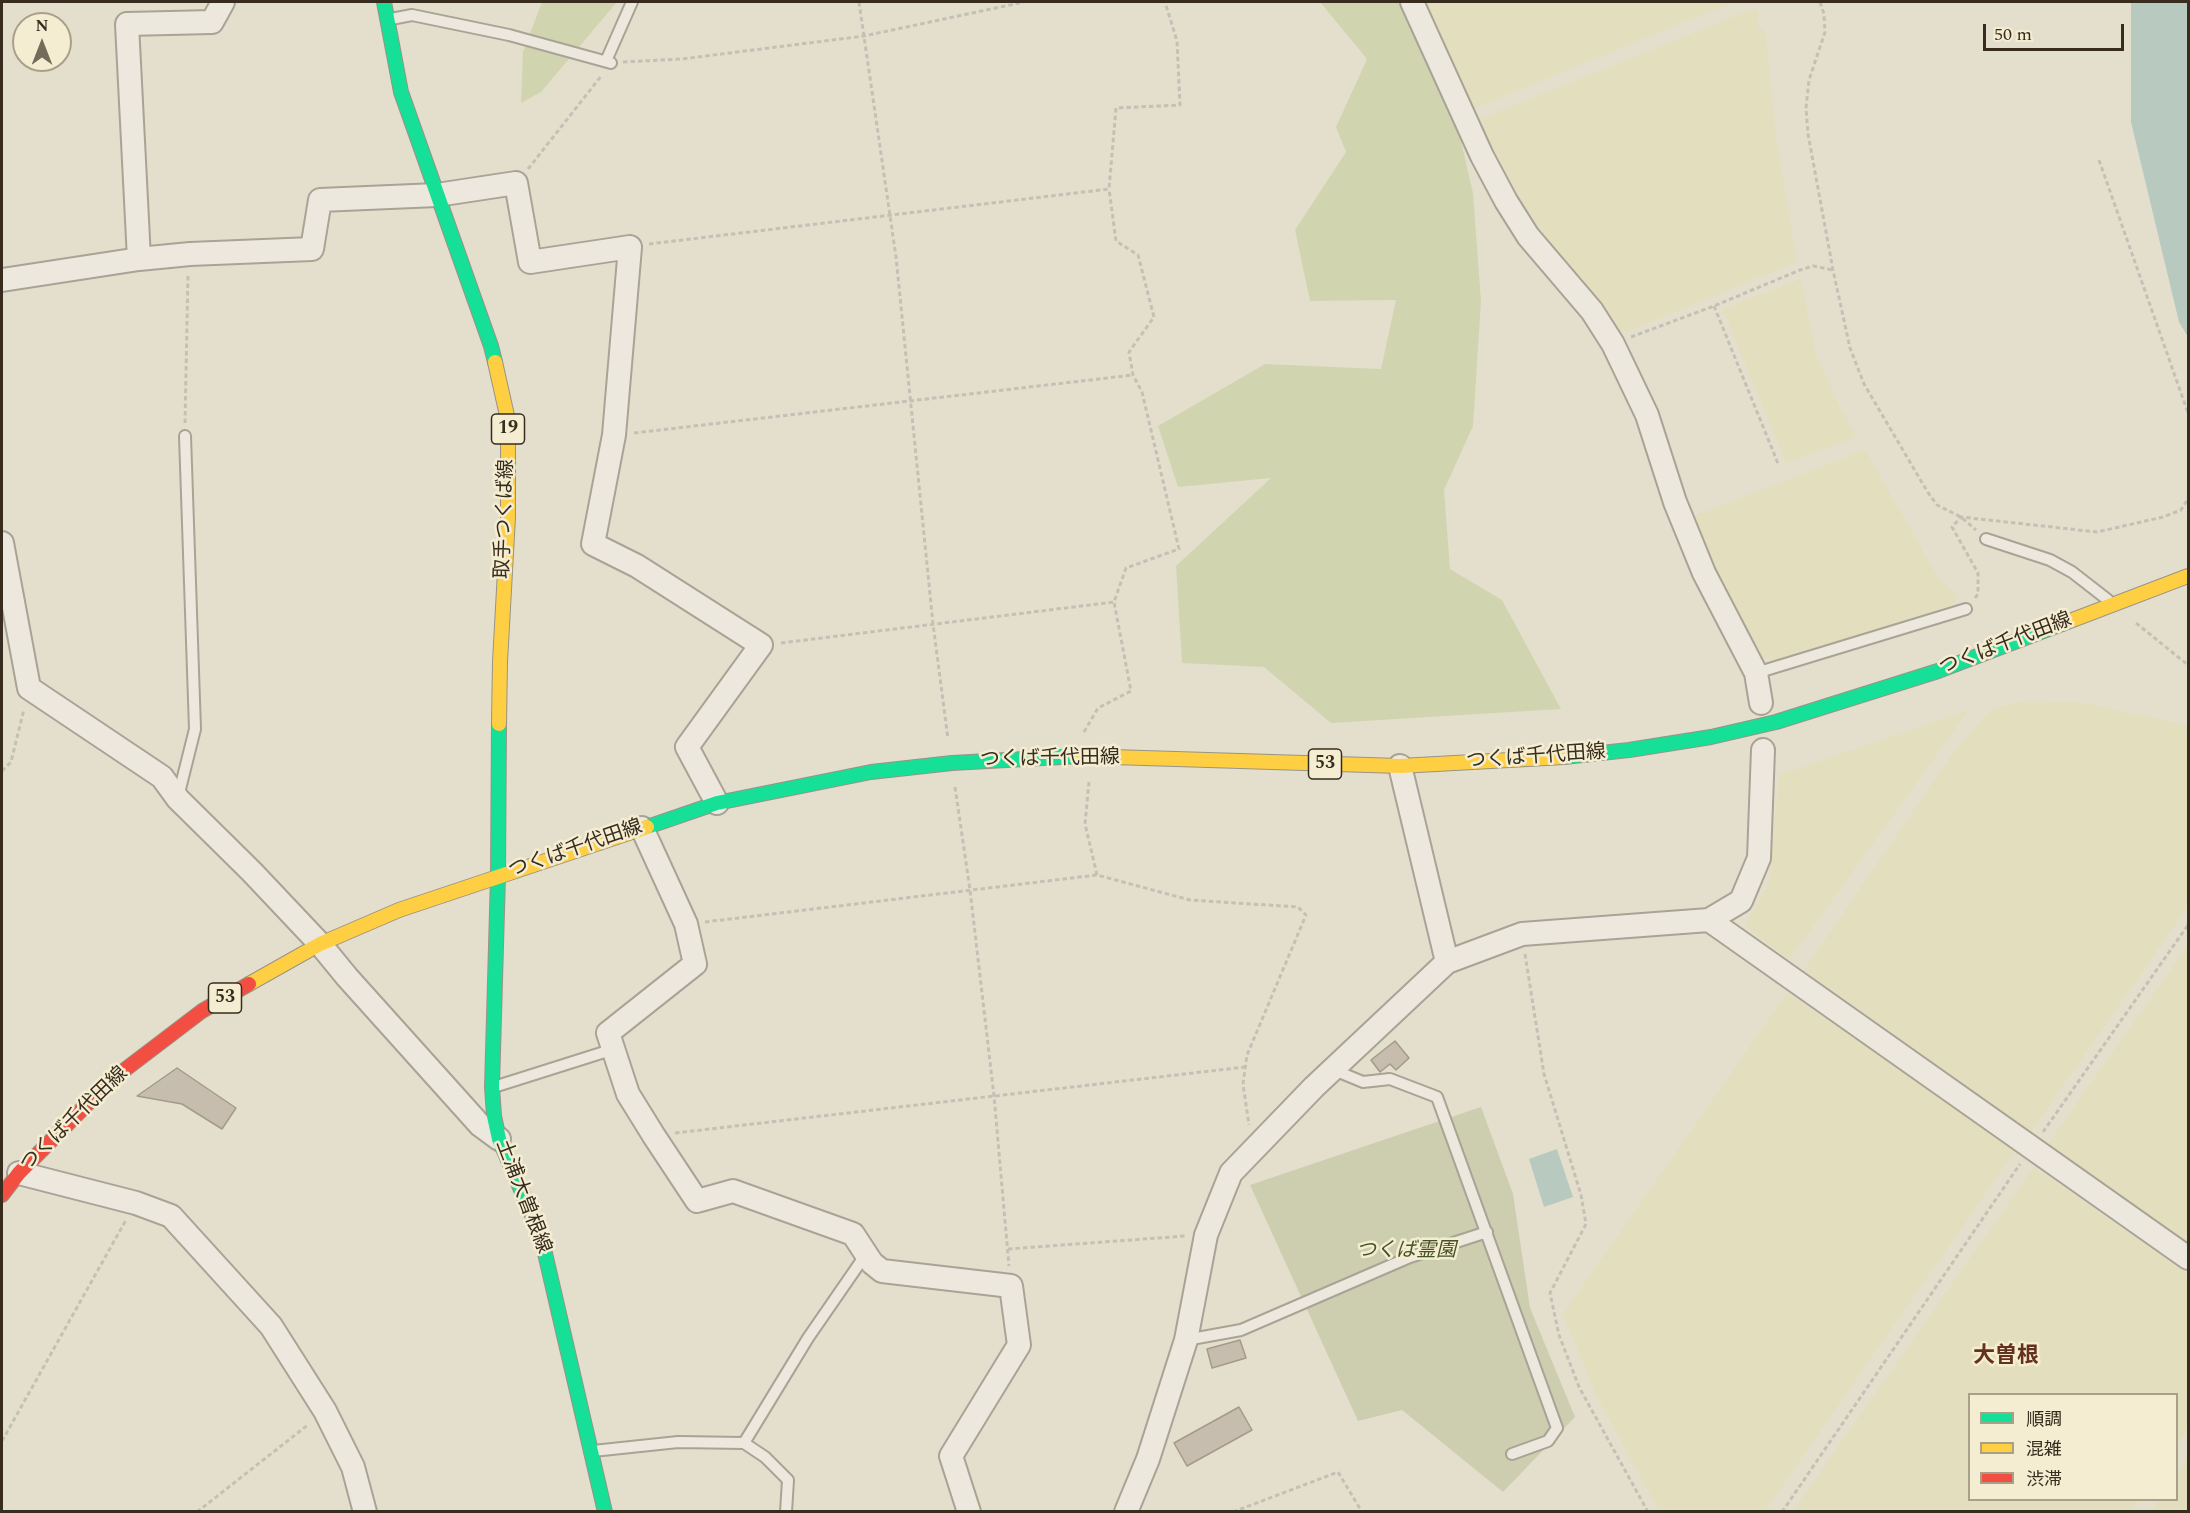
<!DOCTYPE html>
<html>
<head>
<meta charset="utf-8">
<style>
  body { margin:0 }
  #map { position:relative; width:2190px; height:1513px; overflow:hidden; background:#e4dfcd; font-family:Spectral,"Noto Sans JP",serif }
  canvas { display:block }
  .frame { position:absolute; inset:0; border:3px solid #372c1e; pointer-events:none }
  .legend { position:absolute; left:1968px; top:1393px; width:210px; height:108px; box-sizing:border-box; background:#f5edd2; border:2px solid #a9a08a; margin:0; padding:8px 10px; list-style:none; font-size:18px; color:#372c1e }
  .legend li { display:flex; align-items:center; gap:12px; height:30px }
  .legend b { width:30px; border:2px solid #a9a08a }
  .north { position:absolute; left:12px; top:12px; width:60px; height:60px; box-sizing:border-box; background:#f5edd2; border:2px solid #a9a08a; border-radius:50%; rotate:0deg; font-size:16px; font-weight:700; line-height:24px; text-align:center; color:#372c1e }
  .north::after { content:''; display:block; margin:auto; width:21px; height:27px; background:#746b5b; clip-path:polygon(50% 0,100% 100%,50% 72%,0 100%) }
  .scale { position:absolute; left:1983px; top:24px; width:141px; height:27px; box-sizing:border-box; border:3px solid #372c1e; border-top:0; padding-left:8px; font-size:18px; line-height:21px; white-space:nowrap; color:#372c1e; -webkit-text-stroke:4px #f5edd2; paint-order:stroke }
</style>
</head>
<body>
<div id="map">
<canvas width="2190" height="1513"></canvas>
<div class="frame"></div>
<ul class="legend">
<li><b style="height:8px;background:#16e098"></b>順調</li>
<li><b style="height:8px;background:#ffcf43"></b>混雑</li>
<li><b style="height:8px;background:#f24e42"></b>渋滞</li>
</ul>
<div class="north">N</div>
<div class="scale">50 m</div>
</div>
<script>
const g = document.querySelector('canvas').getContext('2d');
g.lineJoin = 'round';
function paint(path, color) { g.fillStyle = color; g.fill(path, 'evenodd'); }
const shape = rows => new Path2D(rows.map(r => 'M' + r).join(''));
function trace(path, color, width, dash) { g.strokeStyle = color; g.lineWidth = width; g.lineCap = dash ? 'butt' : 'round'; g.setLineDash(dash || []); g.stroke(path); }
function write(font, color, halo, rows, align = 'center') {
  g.font = font + ' Spectral,"Noto Sans JP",serif'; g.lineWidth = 5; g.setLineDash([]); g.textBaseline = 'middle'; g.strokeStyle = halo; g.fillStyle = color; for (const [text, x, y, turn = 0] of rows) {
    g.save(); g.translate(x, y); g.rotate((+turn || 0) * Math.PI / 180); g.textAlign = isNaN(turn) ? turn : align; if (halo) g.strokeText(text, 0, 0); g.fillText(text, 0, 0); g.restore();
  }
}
paint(shape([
  [1424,2,1734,2,1472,109],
  [1752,9,1758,11,1757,23,1766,35,1776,136,1797,262,1626,332,1616,329,1553,250,1500,165,1478,120],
  [1801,279,1816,355,1841,409,1857,437,1786,463,1723,309],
  [1865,450,1939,579,1956,593,1954,604,1830,646,1775,661,1757,655,1713,568,1691,517],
  [2021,701,2078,702,2188,725,2188,906,2031,1132,1804,970,1953,753,1991,709],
  [1969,710,1789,960,1745,926,1769,883,1779,775],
  [2188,945,2188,1243,2048,1144],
  [1787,993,2017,1148,1765,1511,1659,1511,1596,1395,1563,1314],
  [2034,1167,2188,1274,2188,1428,2177,1445,2176,1394,1970,1394,1970,1500,2138,1500,2130,1512,1793,1511],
  [2188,1458,2188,1511,2151,1511,2159,1500,2176,1500,2177,1475]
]), '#e3debd');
paint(shape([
  [542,2,617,2,541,92,521,103,523,52],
  [1320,2,1401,2,1457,124,1473,193,1481,301,1473,426,1444,490,1450,569,1502,600,1561,709,1331,723,1264,667,1182,663,1176,566,1271,478,1178,487,1158,426,1265,364,1381,369,1396,300,1310,301,1295,230,1346,152,1336,127,1367,59]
]), '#d1d5af');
paint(shape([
  [1481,1107,1513,1194,1530,1308,1575,1417,1503,1492,1402,1410,1358,1421,1250,1185]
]), '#ccceaf');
paint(shape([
  [2131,2,2188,2,2188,337,2179,322,2131,122],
  [1557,1149,1573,1197,1544,1207,1529,1159]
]), '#b8c9c0');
const building = shape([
  [1395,1041,1409,1058,1396,1070,1390,1064,1380,1072,1371,1060,1395,1041],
  [177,1068,236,1108,222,1129,182,1104,137,1096,177,1068],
  [1240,1340,1246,1358,1212,1368,1207,1349,1240,1340],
  [1239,1407,1252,1430,1187,1466,1174,1443,1239,1407]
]);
paint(building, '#c7bdae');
trace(building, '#a49a8c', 1.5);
const lane = shape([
  [391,19,412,15,509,35,611,63],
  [606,61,632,2],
  [1986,539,2050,560,2072,572,2108,600],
  [1756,673,1966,609],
  [178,797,195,729,185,436],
  [1334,1070,1363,1082,1390,1079,1437,1097,1557,1428,1548,1441,1512,1454],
  [497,1086,614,1049],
  [1186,1340,1241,1330,1410,1257,1487,1232],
  [744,1443,808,1338,866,1254],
  [593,1451,678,1442,744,1443,765,1457,788,1480,786,1512]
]);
const street = shape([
  [1412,2,1482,156,1506,201,1528,236,1592,311,1613,344,1647,415,1675,502,1704,573,1756,673,1761,703],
  [139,259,127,24,212,22,223,2],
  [2,280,139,259,190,254,312,249,320,200,437,195,516,183,530,262,630,247,614,435,593,544,637,566,761,645,687,747,717,803],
  [2,543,29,688,162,777,178,799,252,872,320,944,347,977,480,1125,499,1139],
  [1400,766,1447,962],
  [642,828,686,924,695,964,608,1033,628,1094,654,1136,697,1201,733,1191,853,1234,872,1263,882,1271,1011,1286,1019,1345,951,1456,969,1512],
  [1709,920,2188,1258],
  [19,1173,136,1203,171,1216,271,1326,325,1411,353,1467,365,1512],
  [1126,1512,1148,1459,1186,1340,1206,1235,1231,1173,1314,1087,1447,962,1522,934,1709,920,1741,901,1759,858,1763,750]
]);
const fast = shape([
  [384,2,401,92,491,346,495,362],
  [1564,757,1629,750,1711,737,1776,722,1938,671,2062,624],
  [647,827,717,803,871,772,952,763,1080,756],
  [498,876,492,1087,494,1116,499,1139,541,1236,605,1512],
  [498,876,499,724]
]);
const slow = shape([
  [495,362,508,420,508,517,500,662,499,724],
  [2062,624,2188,576],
  [1080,756,1400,766,1564,757],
  [249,984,320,944,399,910,647,827]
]);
const jam = shape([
  [2,1195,19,1173,110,1081,202,1011,249,984]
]);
trace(lane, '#a9a396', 14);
trace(street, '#a9a396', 26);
trace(fast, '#999386', 16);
trace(slow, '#999386', 16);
trace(jam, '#999386', 16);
trace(shape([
  [859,2,896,257,933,624,948,739],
  [1820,2,1824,14,1825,32,1809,80,1806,108,1808,134,1833,270,1850,348,1864,384,1927,491,1937,505,1961,517,1976,530],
  [623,62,682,59,864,36,1024,2],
  [2099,160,2188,413],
  [528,169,602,75],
  [649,244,1109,189,1116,108,1180,105,1177,41,1165,2],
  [1714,306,1779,466],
  [1631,337,1714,306,1800,270,1813,266,1833,270],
  [185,423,188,274],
  [634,433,1133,375],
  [1975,598,1978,594,1978,573,1952,527,1961,517,2097,532,2163,517,2181,510,2188,499],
  [2136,623,2188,665],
  [781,643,1114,602],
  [1084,732,1098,708,1131,691,1114,602,1126,568,1179,549,1142,392,1133,375,1129,352,1154,317,1138,255,1116,241,1109,189],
  [2,771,11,762,24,709],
  [1089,782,1085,824,1097,875],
  [955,787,970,890,994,1096,1009,1266],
  [705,922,1097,875,1190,900,1298,907,1306,915,1247,1055,1243,1084,1249,1125],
  [1525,954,1544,1074,1581,1195,1586,1224,1550,1293,1559,1335,1579,1387,1648,1512],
  [2043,1132,2188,925],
  [675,1133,1245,1067],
  [1008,1249,1185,1236],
  [2,1441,126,1220],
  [197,1512,309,1424],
  [1233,1512,1338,1472,1362,1512],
  [1782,1512,2020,1164]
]), '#c4c0b5', 3, [4.5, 3]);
trace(lane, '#ece8de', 10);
trace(street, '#ece8de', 22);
trace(fast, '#16e098', 14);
trace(slow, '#ffcf43', 14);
trace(jam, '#f24e42', 14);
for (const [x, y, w] of [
  [508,429,33],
  [1325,764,33],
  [225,998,33]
]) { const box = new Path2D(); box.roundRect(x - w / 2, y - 15, w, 30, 4.5); g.fillStyle = '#f5edd2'; g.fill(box); trace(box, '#372c1e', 1.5); }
write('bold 18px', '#372c1e', null, [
  ["19",508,429],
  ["53",1325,764],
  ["53",225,998]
]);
write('20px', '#372c1e', '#f5edd2', [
  ["取手つくば線",506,519,-88],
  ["つくば千代田線",2006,645,-21],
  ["つくば千代田線",1536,758,-4],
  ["つくば千代田線",1050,760,-1],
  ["つくば千代田線",576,850,-19],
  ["つくば千代田線",75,1120,-44],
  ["土浦大曽根線",522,1197,69]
]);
write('italic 20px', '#445424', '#f5edd2', [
  ["つくば霊園",1406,1252]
]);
write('bold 22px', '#64311e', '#f5edd2', [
  ["大曽根",2006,1358]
]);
</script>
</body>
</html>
